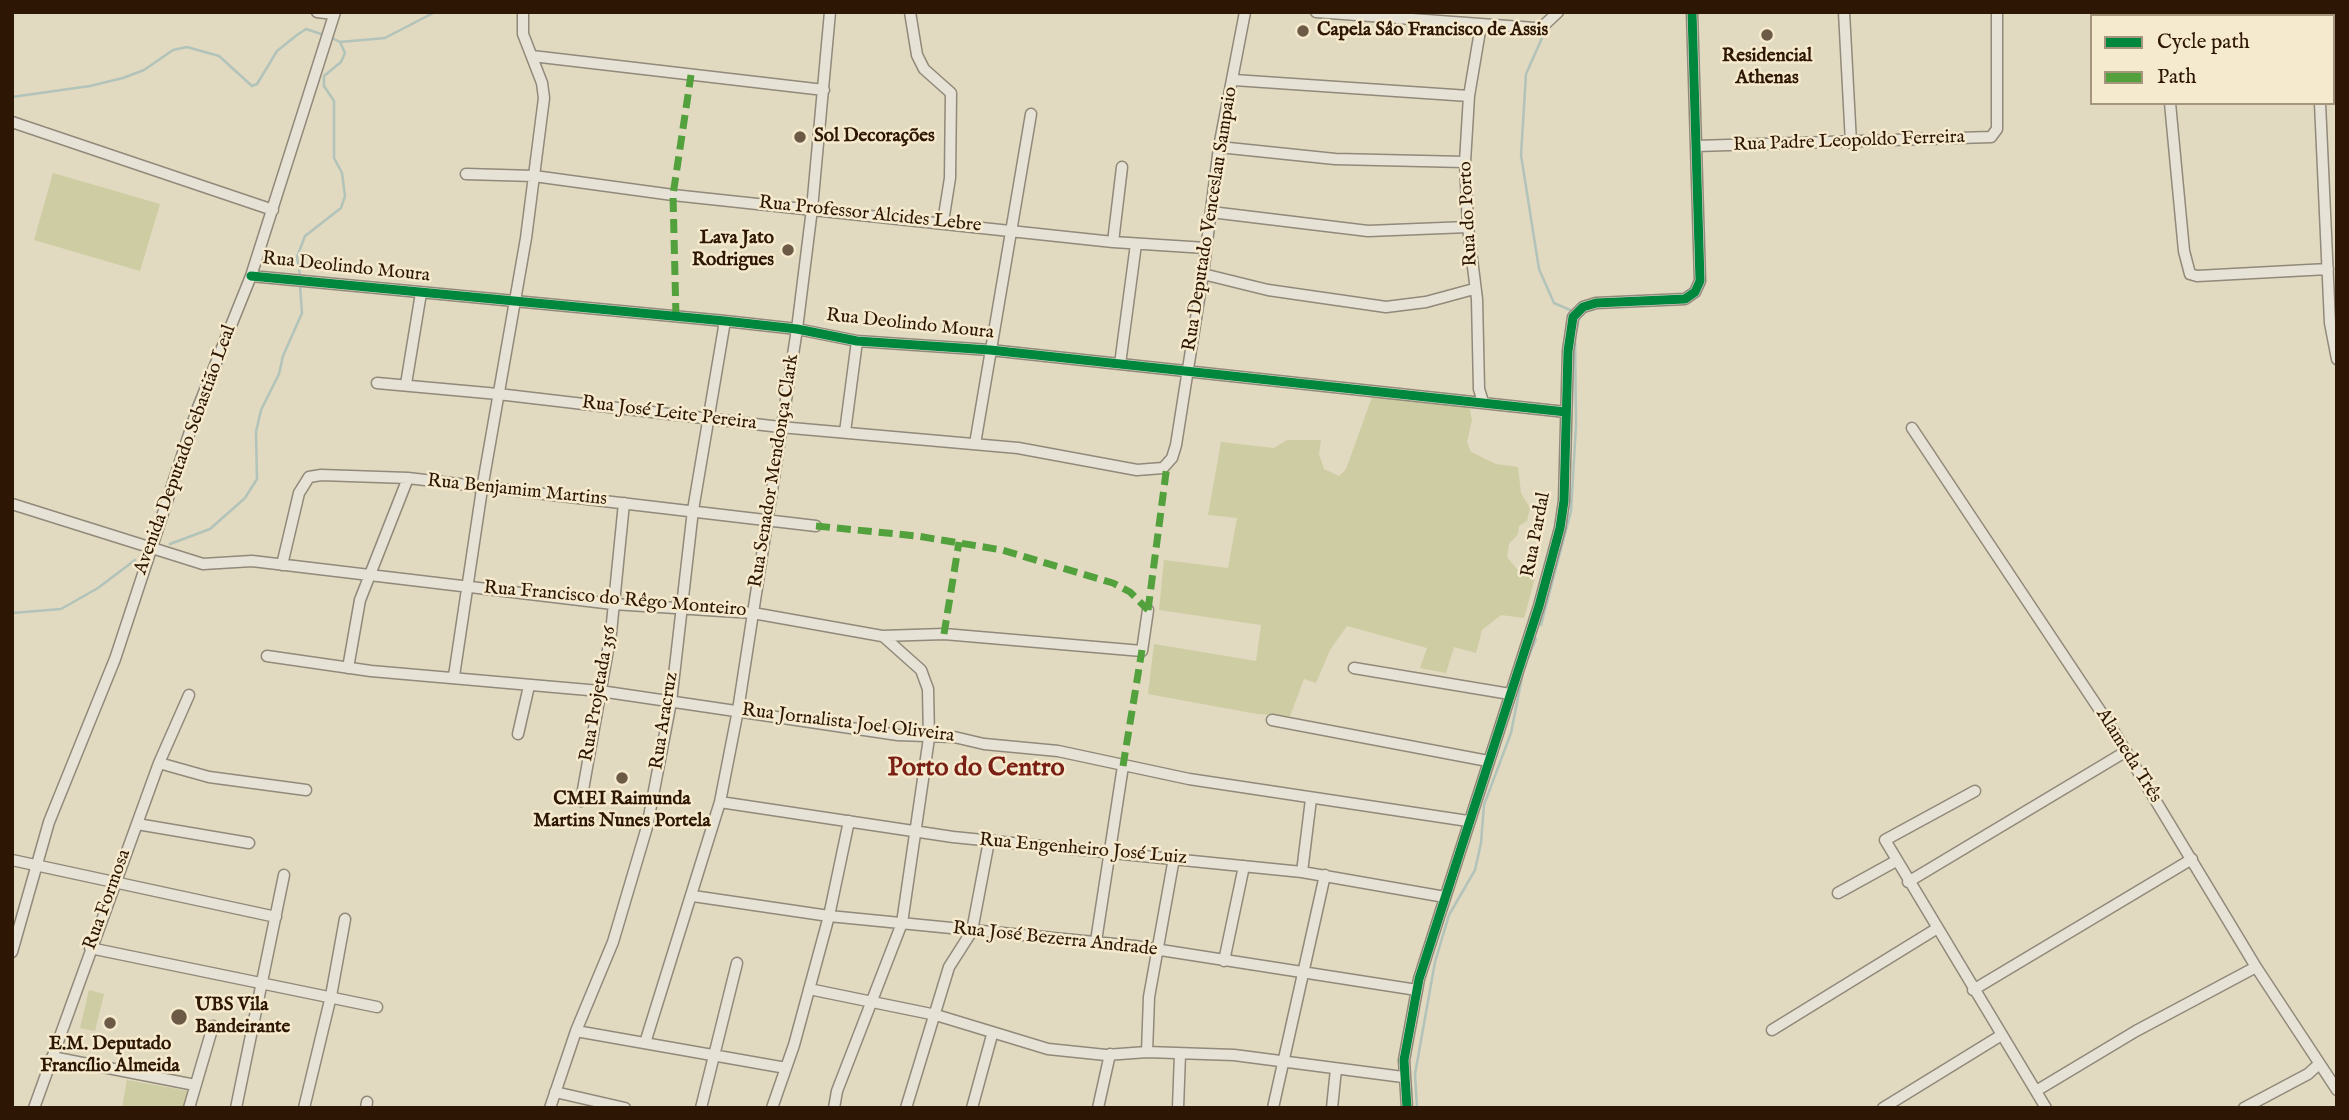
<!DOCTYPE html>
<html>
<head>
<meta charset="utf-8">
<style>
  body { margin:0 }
  #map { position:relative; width:2349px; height:1120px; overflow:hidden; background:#e1d9c0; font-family:"IM FELL English",serif }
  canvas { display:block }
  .frame { position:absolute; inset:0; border:14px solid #2e1604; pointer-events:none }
  .legend { position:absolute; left:2090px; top:14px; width:245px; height:91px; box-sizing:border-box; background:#f5eacd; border:2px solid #a5957d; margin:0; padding:9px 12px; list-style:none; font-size:21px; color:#2e1604 }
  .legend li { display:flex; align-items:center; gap:14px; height:35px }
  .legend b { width:35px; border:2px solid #a5957d }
</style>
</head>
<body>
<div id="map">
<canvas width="2349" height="1120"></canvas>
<div class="frame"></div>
<ul class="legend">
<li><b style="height:9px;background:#00873e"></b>Cycle path</li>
<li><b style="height:9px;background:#52a13d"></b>Path</li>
</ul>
</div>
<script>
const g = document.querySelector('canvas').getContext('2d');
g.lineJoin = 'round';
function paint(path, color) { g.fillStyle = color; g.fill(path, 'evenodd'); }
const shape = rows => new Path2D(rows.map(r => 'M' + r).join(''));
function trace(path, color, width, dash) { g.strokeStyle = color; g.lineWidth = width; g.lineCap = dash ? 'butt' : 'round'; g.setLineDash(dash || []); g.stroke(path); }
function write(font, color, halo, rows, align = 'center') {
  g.font = font + ' "IM FELL English",serif'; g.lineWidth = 5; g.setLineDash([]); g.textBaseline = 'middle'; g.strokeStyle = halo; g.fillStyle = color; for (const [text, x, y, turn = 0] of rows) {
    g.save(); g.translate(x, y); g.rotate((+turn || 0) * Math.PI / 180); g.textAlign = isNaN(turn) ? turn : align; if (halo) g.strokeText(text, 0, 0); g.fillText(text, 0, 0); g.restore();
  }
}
paint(shape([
  [53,173,160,204,140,271,34,240],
  [1372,397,1469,405,1472,420,1467,442,1471,452,1496,464,1518,467,1521,493,1530,508,1527,521,1519,526,1518,534,1509,544,1507,557,1521,574,1535,578,1524,618,1501,615,1482,630,1476,653,1454,647,1446,673,1420,668,1427,648,1347,626,1330,650,1316,683,1304,679,1290,716,1257,714,1148,694,1154,644,1256,661,1261,625,1159,610,1164,560,1228,568,1237,518,1208,515,1221,442,1274,448,1287,440,1321,440,1319,454,1324,469,1339,476,1346,469],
  [89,990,104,994,95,1031,80,1028],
  [127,1080,189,1091,185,1108,122,1108]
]), '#cecca2');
trace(shape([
  [1546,29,1526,74,1521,155,1539,269,1554,303,1570,310],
  [334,39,340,42,385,38,435,12],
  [12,97,90,86,123,78,144,70,173,50,187,47,219,56,252,86,257,84,277,51,297,35,306,29,321,34],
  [300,275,297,257,305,236,341,208,345,196,342,173,334,158,334,101,324,86,324,76,341,62,345,53,340,42],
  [170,544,210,529,245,498,257,479,256,432,261,410,279,374,283,356,302,313,300,286],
  [12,613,61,609,98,588,135,560],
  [1541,625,1571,511,1576,425,1575,336,1580,315],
  [1417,1108,1415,1074,1435,962,1449,915,1475,870,1481,843,1484,805,1511,733,1524,667,1536,639]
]), '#b2c3ba', 2.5);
const minor = shape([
  [317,12,334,14],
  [910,12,917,55,924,69,951,93,950,178,943,222],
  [1316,12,1535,28,1542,27,1558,12],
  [1844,12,1851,143],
  [2162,12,2162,16],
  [2314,12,2314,16],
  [1481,25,1469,96,1465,162,1468,227,1477,299,1479,389,1483,402],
  [532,56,824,90],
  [1234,80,1469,96],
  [2170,103,2184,251,2190,274,2197,276,2328,269],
  [2320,103,2330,323,2337,359],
  [12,122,273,210],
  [1696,146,1991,137,1997,129,1997,12],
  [1219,147,1335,159,1465,162],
  [466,174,534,176,673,195,1113,242,1206,248],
  [1211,212,1368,231,1468,227],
  [1113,242,1122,167],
  [1203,274,1268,290,1386,307,1426,302,1474,289],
  [251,276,725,321,797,329,857,341,990,350,1566,412],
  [1120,364,1136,244],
  [377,383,498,394,780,427,1018,448,1137,470,1163,468,1172,458,1176,445,1203,274,1219,147,1245,12],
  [406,384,421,293],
  [1912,428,2113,730,2256,967,2337,1090],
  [845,432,857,341],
  [975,444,1031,114],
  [12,504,203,564,252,561,613,604,753,613,882,636,944,634,1142,651,1148,610],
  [282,565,299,493,309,477,321,475,408,478,816,526],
  [267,656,371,671,600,691,898,735,954,737,984,744,1058,751,1189,779,1468,821],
  [348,668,360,600,408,478],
  [1354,668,1510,694],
  [454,676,482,489,526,238,544,98,542,83,523,34,523,12],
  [1272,720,1488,761],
  [518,734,529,686],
  [159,763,209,777,306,790],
  [1975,791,1885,840,2046,1108],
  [581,801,611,633,624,503],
  [720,802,953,837,1302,872,1445,897],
  [137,824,249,843],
  [12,860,276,917],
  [1302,872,1311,799],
  [1908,882,2125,752],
  [1838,893,1896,861],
  [693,896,829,916,1135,946,1417,990],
  [1096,941,1123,766],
  [90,948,377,1007],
  [12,952,49,822,115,659,197,410,251,276,335,12],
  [1224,961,1244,866],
  [809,989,936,1015,1048,1049,1106,1055,1147,1052,1234,1055,1403,1077],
  [1973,990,2192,859],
  [1772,1030,1936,929],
  [576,1031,786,1068],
  [645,1043,720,802,738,710,797,329,812,209,830,12],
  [1147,1052,1149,997,1174,858],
  [52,1057,195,1085],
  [2036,1091,2136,1031,2256,967],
  [555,1092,625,1108],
  [34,1108,159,763,189,695],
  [189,1108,213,1026],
  [236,1108,284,875],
  [304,1108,331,996,345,919],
  [366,1108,367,1102],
  [550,1108,576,1031,613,942,647,827,671,702,693,510,725,321],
  [701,1108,737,963],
  [772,1108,794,1045,829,916,849,821],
  [834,1108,837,1091,902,923,929,738,928,689,921,670,884,637],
  [906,1108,949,967,972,931,989,841],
  [972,1108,992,1035],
  [1098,1108,1110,1054],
  [1178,1108,1180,1054],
  [1273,1108,1325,875],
  [1332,1108,1336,1069],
  [1407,1108,1404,1060,1419,979,1539,606,1560,528,1564,501,1568,351,1573,317,1583,307,1596,303,1685,299,1695,292,1700,281,1692,12],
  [1883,1108,2000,1036],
  [2244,1108,2308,1074,2319,1064]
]);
trace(minor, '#918979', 13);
trace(minor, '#e7e2d6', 10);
trace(shape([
  [676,317,673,195,691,75],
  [816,526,917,536,1002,550,1113,583,1130,592,1148,610],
  [1148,610,1167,465],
  [944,634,959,542],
  [1123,766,1142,650]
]), '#52a13d', 7, [14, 7]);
trace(shape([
  [251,276,725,321,797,329,857,341,990,350,1566,412],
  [1407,1108,1404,1060,1419,979,1539,606,1560,528,1564,501,1568,351,1573,317,1583,307,1596,303,1685,299,1695,292,1700,281,1692,12]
]), '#00873e', 9);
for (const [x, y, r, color] of [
  [1303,31,7,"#6d5a46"],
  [1767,35,7,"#6d5a46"],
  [800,137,7,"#6d5a46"],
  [788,250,7,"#6d5a46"],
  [622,778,7,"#6d5a46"],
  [179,1017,9,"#6d5a46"],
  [110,1023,7,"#6d5a46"]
]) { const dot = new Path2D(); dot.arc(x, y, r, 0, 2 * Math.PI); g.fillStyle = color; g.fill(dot); trace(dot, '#f5eacd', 2.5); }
write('bold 19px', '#2e1604', '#f5eacd', [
  ["Capela Sâo Francisco de Assis",1317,31],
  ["Residencial",1767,57,"center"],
  ["Athenas",1767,79,"center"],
  ["Sol Decorações",814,137],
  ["Lava Jato",774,239,"right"],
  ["Rodrigues",774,261,"right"],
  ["CMEI Raimunda",622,800,"center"],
  ["Martins Nunes Portela",622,822,"center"],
  ["UBS Vila",195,1006],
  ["Bandeirante",195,1028],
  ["E.M. Deputado",110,1045,"center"],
  ["Francílio Almeida",110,1067,"center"]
], 'left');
write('19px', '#2e1604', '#f5eacd', [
  ["Rua Padre Leopoldo Ferreira",1849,142,-2],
  ["Rua do Porto",1469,214,-93],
  ["Rua Professor Alcides Lebre",870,215,6],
  ["Rua Deputado Venceslau Sampaio",1211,219,-81],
  ["Rua Deolindo Moura",346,268,6],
  ["Rua Deolindo Moura",910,325,6],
  ["Rua José Leite Pereira",669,414,7],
  ["Avenida Deputado Sebastião Leal",186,450,-70],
  ["Rua Senador Mendonça Clark",775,471,-81],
  ["Rua Benjamim Martins",517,491,6],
  ["Rua Pardal",1537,535,-79],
  ["Rua Francisco do Rêgo Monteiro",615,600,5],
  ["Rua Projetada 356",599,694,-80],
  ["Rua Aracruz",665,721,-81],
  ["Rua Jornalista Joel Oliveira",848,724,7],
  ["Alameda Três",2128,756,58],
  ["Rua Engenheiro José Luiz",1083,850,5],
  ["Rua Formosa",108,900,-70],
  ["Rua José Bezerra Andrade",1055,940,6]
]);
write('bold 26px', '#7a1f14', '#f5eacd', [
  ["Porto do Centro",976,770]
]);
</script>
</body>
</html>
